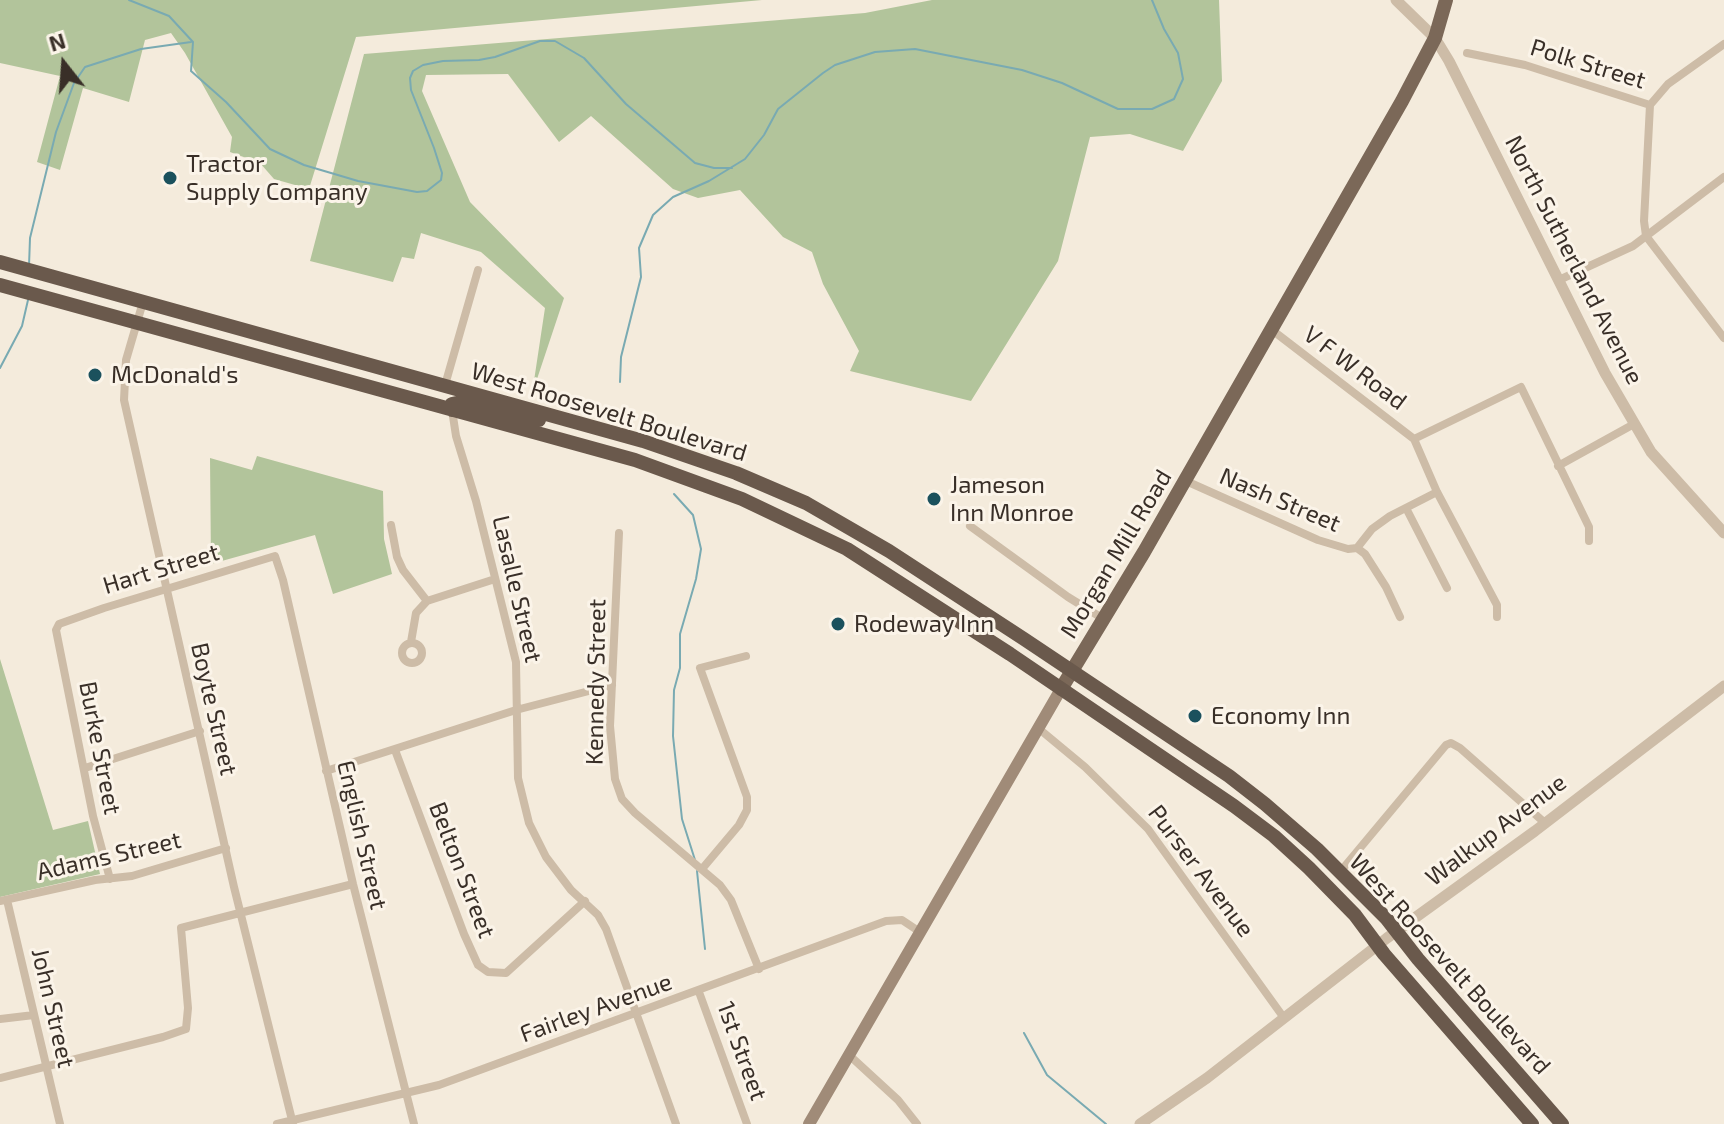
<!DOCTYPE html>
<html>
<head>
<meta charset="utf-8">
<style>
  body { margin:0 }
  #map { position:relative; width:1724px; height:1124px; overflow:hidden; background:#f4ebdc; font-family:"Exo 2",sans-serif }
  canvas { display:block }
  .north { position:absolute; left:24px; top:24px; width:80px; height:80px; -webkit-text-stroke:6px #fbf4e9; paint-order:stroke; rotate:343deg; font-size:22px; font-weight:700; line-height:32px; text-align:center; color:#392f28 }
  .north::after { content:''; display:block; margin:auto; width:28px; height:36px; background:#392f28; clip-path:polygon(50% 0,100% 100%,50% 72%,0 100%) }
</style>
</head>
<body>
<div id="map">
<canvas width="1724" height="1124"></canvas>
<div class="north">N</div>
</div>
<script>
const g = document.querySelector('canvas').getContext('2d');
g.lineJoin = 'round';
function paint(path, color) { g.fillStyle = color; g.fill(path, 'evenodd'); }
const shape = rows => new Path2D(rows.map(r => 'M' + r).join(''));
function trace(path, color, width, dash) { g.strokeStyle = color; g.lineWidth = width; g.lineCap = dash ? 'butt' : 'round'; g.setLineDash(dash || []); g.stroke(path); }
function write(font, color, halo, rows, align = 'center') {
  g.font = font + ' "Exo 2",sans-serif'; g.lineWidth = 6; g.setLineDash([]); g.textBaseline = 'middle'; g.strokeStyle = halo; g.fillStyle = color; for (const [text, x, y, turn = 0] of rows) {
    g.save(); g.translate(x, y); g.rotate((+turn || 0) * Math.PI / 180); g.textAlign = isNaN(turn) ? turn : align; if (halo) g.strokeText(text, 0, 0); g.fillText(text, 0, 0); g.restore();
  }
}
paint(shape([
  [0,0,762,0,356,37,309,189,274,179,260,163,230,152,232,137,185,53,171,33,145,40,129,102,83,88,60,170,37,162,60,76,0,63],
  [932,0,1219,0,1222,81,1183,151,1130,134,1090,137,1058,261,971,401,850,371,859,351,823,284,812,252,783,237,740,190,698,198,673,189,591,116,559,142,508,74,426,75,422,91,470,202,564,298,532,394,545,308,481,252,421,233,414,259,402,257,393,282,310,261,364,54,865,13],
  [257,456,383,491,384,539,392,574,333,594,315,535,211,564,210,458,252,470],
  [0,659,53,830,88,821,100,874,0,897]
]), '#b2c49b');
trace(shape([
  [129,0,169,16,193,42,191,71,226,102,270,149,304,165,358,181,417,192,427,191,441,180,442,173,434,148,411,90,410,78,413,71,423,65,443,61,479,60,495,57,540,41,555,41,584,58,626,104,695,163,714,168,732,168],
  [29,266,30,238,56,132,74,83,85,67,141,49,191,42],
  [0,368,22,326,28,300],
  [620,382,621,357,641,277,639,248,653,215,673,197,709,181,745,159,764,135,778,109,823,73,835,65,875,52,915,49,1022,70,1062,83,1118,109,1152,109,1174,99,1183,79,1178,53,1164,29,1152,0],
  [674,494,693,515,701,549,696,579,680,634,680,668,674,690,673,736,682,819,695,860],
  [697,871,705,949],
  [1024,1033,1047,1075,1106,1124]
]), '#79aab2', 2);
trace(shape([
  [1467,53,1525,65,1650,105,1668,84,1724,44],
  [1650,105,1644,221,1646,236,1724,338],
  [1559,280,1633,246,1724,177],
  [143,302,126,360,124,400,234,887,293,1124],
  [1272,330,1414,439,1437,492,1497,605,1497,617],
  [445,385,478,270],
  [452,410,456,436,476,501,516,662,518,778,529,823,546,857,571,890,598,915,606,929,676,1124],
  [1414,439,1521,387,1589,527,1589,541],
  [1558,466,1634,424],
  [1186,481,1318,540,1348,549,1357,548,1372,529,1390,516,1437,492],
  [1406,508,1447,588],
  [391,525,397,557,403,570,427,601],
  [970,526,1068,597,1102,618],
  [619,533,610,726,615,779,622,799,635,813,720,885,731,900,759,969],
  [1357,548,1365,554,1386,587,1400,617],
  [411,642,416,613,427,601,495,579],
  '402 653a10 10 0 1 1 20 0a10 10 0 1 1-20 0Z',
  [1038,728,1085,767,1148,829,1284,1018],
  [395,750,464,934,478,965,488,972,506,973,585,901],
  [85,768,200,731],
  [326,771,516,710,612,685],
  [702,869,739,825,747,810,747,797,700,668,746,656],
  [1340,872,1446,745,1451,743,1460,748,1545,823],
  [110,879,93,816,56,630,59,624,104,608,275,556,283,580,353,884,414,1124],
  [7,900,60,1124],
  [0,901,95,880,132,876,226,848],
  [699,992,747,1124],
  [0,1019,34,1015],
  [849,1055,898,1100,917,1124],
  [0,1078,163,1037,186,1029,188,1008,181,928,353,884],
  [277,1124,439,1085,886,921,902,920,920,932]
]), '#cdbca7', 8);
trace(shape([
  [1396,0,1435,38,1449,61,1605,373,1651,452,1724,533],
  [1140,1124,1207,1078,1387,938,1535,831,1724,686]
]), '#cdbca7', 11);
trace(shape([
  [809,1124,1061,689]
]), '#a08b78', 12);
trace(shape([
  [1061,689,1144,552,1402,101,1435,38,1446,0]
]), '#7b6858', 14);
trace(shape([
  [0,262,643,441,736,473,806,503,889,551,1024,639,1229,776,1265,804,1317,849,1386,918,1418,959,1562,1124],
  [0,285,635,460,742,499,847,549,1010,654,1234,806,1274,836,1309,868,1355,915,1384,954,1532,1124],
  [452,410,452,404,461,402,539,420]
]), '#6a594c', 14);
for (const [x, y, r, color] of [
  [170,178,8,"#1b515d"],
  [95,375,8,"#1b515d"],
  [934,499,8,"#1b515d"],
  [838,624,8,"#1b515d"],
  [1195,716,8,"#1b515d"]
]) { const dot = new Path2D(); dot.arc(x, y, r, 0, 2 * Math.PI); g.fillStyle = color; g.fill(dot); trace(dot, '#fbf4e9', 3); }
write('24px', '#392f28', '#fbf4e9', [
  ["Polk Street",1588,64,17],
  ["North Sutherland Avenue",1574,260,63],
  ["V F W Road",1355,368,37],
  ["West Roosevelt Boulevard",609,412,17],
  ["Nash Street",1280,500,23],
  ["Morgan Mill Road",1116,554,-59],
  ["Hart Street",161,569,-17],
  ["Lasalle Street",517,589,77],
  ["Kennedy Street",596,682,-89],
  ["Boyte Street",214,709,77],
  ["Burke Street",100,748,79],
  ["Walkup Avenue",1496,830,-37],
  ["English Street",362,835,77],
  ["Adams Street",109,856,-13],
  ["Belton Street",462,870,69],
  ["Purser Avenue",1201,871,53],
  ["West Roosevelt Boulevard",1450,964,48],
  ["John Street",53,1008,77],
  ["Fairley Avenue",596,1008,-20],
  ["1st Street",742,1051,70]
]);
write('24px', '#392f28', '#fbf4e9', [
  ["Tractor",186,164],
  ["Supply Company",186,192],
  ["McDonald's",111,375],
  ["Jameson",950,485],
  ["Inn Monroe",950,513],
  ["Rodeway Inn",854,624],
  ["Economy Inn",1211,716]
], 'left');
</script>
</body>
</html>
